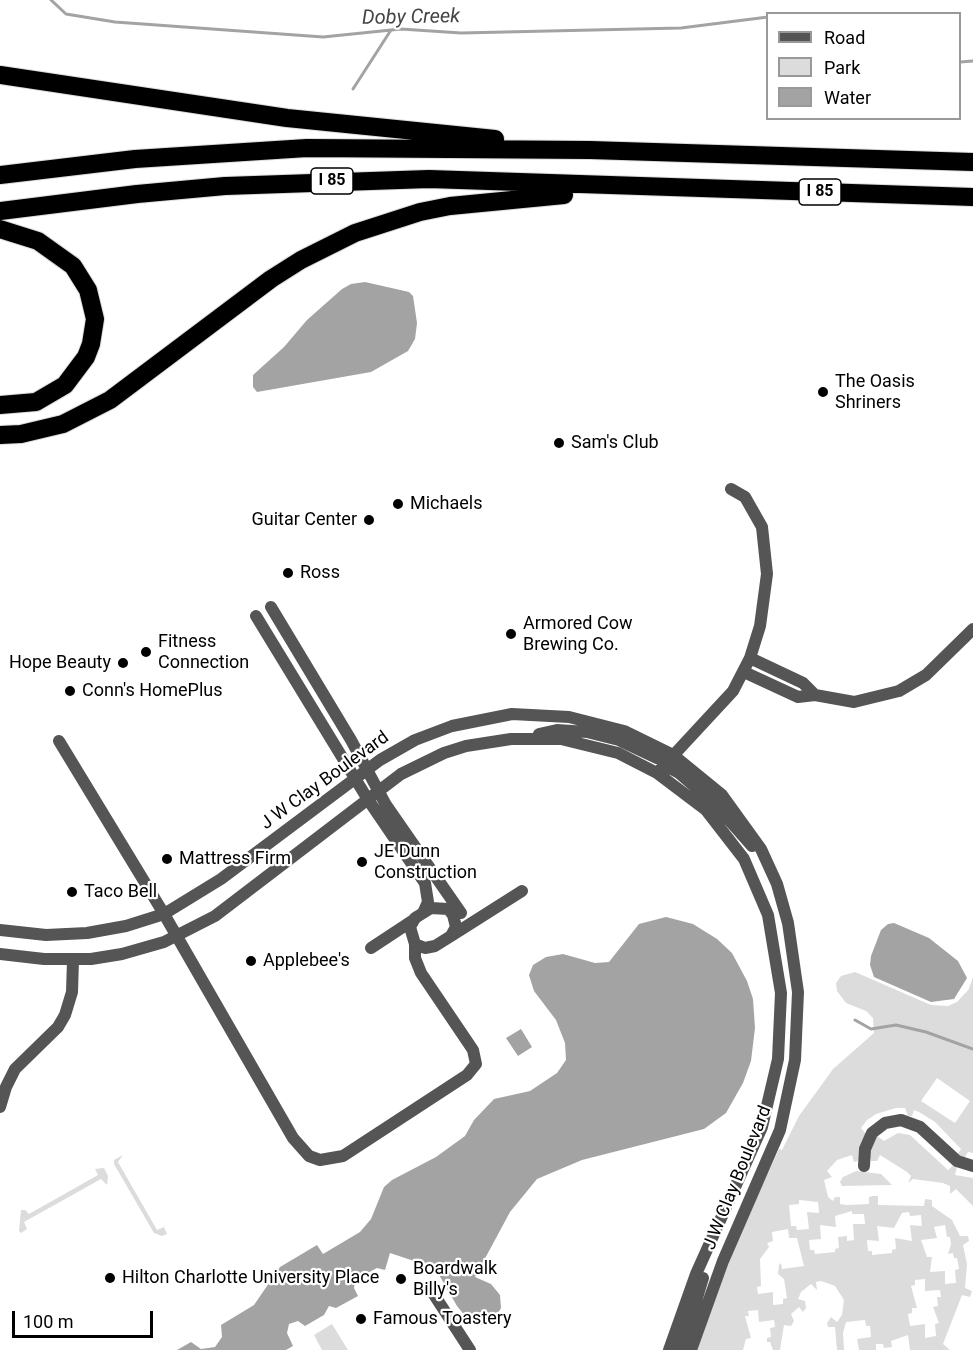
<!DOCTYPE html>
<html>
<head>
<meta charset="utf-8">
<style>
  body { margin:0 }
  #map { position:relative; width:973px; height:1350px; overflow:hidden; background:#fff; font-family:Roboto,sans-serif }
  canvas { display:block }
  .legend { position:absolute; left:766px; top:12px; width:195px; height:108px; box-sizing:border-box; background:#fff; border:2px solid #999; margin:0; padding:8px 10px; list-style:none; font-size:18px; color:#000 }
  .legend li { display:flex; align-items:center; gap:12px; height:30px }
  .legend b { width:30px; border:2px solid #999 }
  .scale { position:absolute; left:12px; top:1311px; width:141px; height:27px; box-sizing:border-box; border:3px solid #000; border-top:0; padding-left:8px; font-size:18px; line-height:21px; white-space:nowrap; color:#000; -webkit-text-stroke:4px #fff; paint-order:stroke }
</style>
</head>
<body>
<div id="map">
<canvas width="973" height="1350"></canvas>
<ul class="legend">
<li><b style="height:8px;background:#555"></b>Road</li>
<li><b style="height:16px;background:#dcdcdc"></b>Park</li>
<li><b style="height:16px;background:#a3a3a3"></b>Water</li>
</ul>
<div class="scale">100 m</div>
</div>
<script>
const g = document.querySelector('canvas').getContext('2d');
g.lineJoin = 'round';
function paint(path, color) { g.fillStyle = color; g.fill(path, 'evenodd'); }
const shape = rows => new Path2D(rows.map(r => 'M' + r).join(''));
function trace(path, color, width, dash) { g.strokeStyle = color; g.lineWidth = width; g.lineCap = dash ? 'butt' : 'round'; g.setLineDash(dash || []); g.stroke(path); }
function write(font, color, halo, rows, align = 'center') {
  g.font = font + ' Roboto,sans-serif'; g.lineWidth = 4.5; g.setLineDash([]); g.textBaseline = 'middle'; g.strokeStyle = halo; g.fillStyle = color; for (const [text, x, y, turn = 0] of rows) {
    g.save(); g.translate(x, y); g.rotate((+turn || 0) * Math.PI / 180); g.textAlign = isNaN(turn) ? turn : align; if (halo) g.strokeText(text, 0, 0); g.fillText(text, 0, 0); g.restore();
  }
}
paint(shape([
  [855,972,931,1005,948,1006,957,1002,969,989,973,977,973,1153,968,1152,964,1159,958,1154,961,1149,935,1122,919,1112,914,1110,912,1116,908,1116,905,1108,896,1108,876,1114,867,1120,861,1128,866,1134,858,1161,854,1162,852,1155,837,1160,827,1171,832,1177,824,1180,828,1197,833,1201,835,1197,840,1197,840,1204,846,1205,869,1204,869,1197,873,1196,878,1196,878,1205,924,1206,925,1199,932,1200,932,1206,952,1220,960,1236,968,1236,969,1241,963,1245,967,1264,965,1288,972,1291,970,1297,962,1295,943,1344,950,1350,910,1350,908,1335,891,1341,892,1347,884,1348,883,1344,876,1344,876,1350,859,1350,857,1339,871,1337,870,1326,866,1326,865,1320,846,1322,843,1333,844,1350,837,1350,835,1327,828,1327,827,1323,831,1317,837,1322,842,1315,844,1300,835,1286,821,1281,816,1282,817,1290,811,1284,801,1292,798,1299,805,1301,806,1308,803,1312,799,1307,791,1314,794,1321,791,1326,784,1325,780,1350,773,1350,770,1342,767,1342,767,1338,771,1337,770,1328,775,1327,774,1320,759,1322,758,1310,748,1311,749,1316,745,1316,751,1338,746,1339,743,1350,697,1350,735,1245,779,1149,782,1150,799,1116,833,1069,874,1033,873,1018,866,1011,846,1003,837,991,836,983,841,976],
  [937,1078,970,1101,955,1123,921,1101],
  [799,1200,818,1202,819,1213,807,1212,809,1229,797,1230,796,1226,791,1226,789,1205,799,1204],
  [852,1211,852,1214,864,1214,865,1224,853,1224,854,1240,847,1241,847,1236,838,1237,839,1248,835,1249,835,1252,815,1254,814,1250,810,1250,809,1240,821,1239,820,1225,836,1227,835,1216],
  [909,1212,910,1216,921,1215,922,1226,910,1225,912,1241,895,1238,896,1249,892,1250,892,1253,872,1255,872,1251,868,1251,867,1240,879,1241,877,1226,894,1228,902,1213],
  [945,1225,947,1237,950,1237,951,1244,948,1254,953,1253,954,1258,957,1258,959,1269,955,1270,956,1283,945,1284,945,1271,930,1272,932,1257,927,1257,921,1240,937,1238,934,1227],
  [788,1229,789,1238,797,1238,804,1266,782,1269,781,1263,779,1265,778,1274,784,1279,787,1298,783,1299,783,1304,773,1305,773,1292,758,1294,757,1287,761,1286,760,1259,769,1247,767,1243,773,1241,772,1232],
  [925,1279,925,1291,940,1290,941,1297,937,1297,938,1306,933,1307,939,1323,935,1324,936,1336,925,1338,925,1324,910,1326,908,1314,912,1313,912,1308,917,1308,911,1286,915,1285,915,1280],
  [898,1133,910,1135,948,1170,954,1165,957,1167,955,1175,973,1178,973,1206,956,1189,950,1194,950,1186,943,1183,913,1179,908,1183,911,1176,907,1172,880,1155,877,1161,871,1161,869,1153,877,1136,884,1141],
  [123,1155,118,1162,157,1230,164,1227,167,1234,162,1236,154,1233,114,1164,114,1160],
  [104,1168,108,1176,107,1185,101,1179,24,1222,27,1229,21,1233,19,1231,21,1210,25,1210,29,1214,98,1175,95,1169],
  [856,1171,881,1174,892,1185,842,1186,840,1182,843,1177],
  [332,1324,343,1342,348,1350,322,1350,314,1335]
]), '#dcdcdc');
paint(shape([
  [365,282,409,292,413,296,417,323,415,339,408,351,371,372,257,392,253,387,253,375,284,347,307,320,342,289,351,284],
  [666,917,693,924,717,939,732,953,747,981,753,999,755,1028,751,1061,743,1083,726,1113,704,1129,582,1160,537,1179,510,1212,475,1277,491,1284,500,1295,501,1308,494,1320,481,1325,470,1322,457,1306,435,1268,390,1253,385,1270,377,1268,356,1279,354,1288,358,1296,336,1308,329,1306,324,1315,305,1326,298,1321,289,1324,287,1333,293,1346,286,1350,177,1350,191,1342,201,1349,215,1347,222,1337,221,1325,254,1305,280,1267,317,1245,323,1254,360,1232,371,1219,384,1187,392,1180,436,1157,465,1136,474,1120,494,1099,530,1091,557,1073,566,1060,565,1043,556,1020,534,991,529,975,533,965,546,957,563,954,595,963,609,962,639,924],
  [894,923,929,938,958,961,967,978,954,999,931,1002,874,977,870,965,871,956,881,930,888,924],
  [521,1029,532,1047,518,1056,506,1038]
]), '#a3a3a3');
trace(shape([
  [51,0,66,14,115,22,323,37,401,29,461,33,681,28,768,17],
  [960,62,973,61],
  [353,89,391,30],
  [855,1020,871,1029,896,1025,926,1032,973,1049]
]), '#a3a3a3', 3);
const highway = shape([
  [0,75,287,118,495,139],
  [0,175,135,159,307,148,590,150,973,162],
  [0,211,137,194,225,186,429,179,973,197],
  [0,229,38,241,73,266,88,290,95,319,91,344,86,357,65,385,36,402,0,405],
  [0,435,21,434,63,424,110,400,271,279,301,260,355,233,420,212,450,206,564,195]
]);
trace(highway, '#dbdbdb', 20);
trace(shape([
  [271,607,351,740,386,805,461,913],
  [256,616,367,798,425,883,428,902,423,913],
  [744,672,798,697,815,695,803,683,750,658],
  [815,695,854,702,899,691,926,675,973,629],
  [539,734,557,730,587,732,619,740,657,758,673,755],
  [59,741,164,914,293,1138,309,1156,320,1160,343,1156,467,1075,476,1064,473,1050,421,973,415,958,415,944],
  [658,772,670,768,679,773,715,804,752,846],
  [657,773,733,691,750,658,760,626,767,574,762,527,745,497,731,489],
  [431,908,448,909,453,915,456,927,451,936,435,946,425,948,415,944,410,927,415,918,431,908],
  [0,930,46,935,87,933,126,926,164,914,221,879,380,760,415,740,452,726,512,714,569,717,624,731,673,755,722,795,761,849,777,884,788,923,798,992,795,1060,780,1130,723,1261,691,1350],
  [451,936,522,891],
  [371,948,415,919],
  [0,954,44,959,91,959,122,954,164,942,215,916,401,774,444,753,466,746,511,739,561,739,618,753,657,773,706,810,744,859,768,915,781,993,778,1059,762,1127,696,1274,669,1350],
  [0,1107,6,1087,15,1069,58,1027,65,1015,72,992,73,960],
  [864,1166,865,1149,872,1133,885,1123,901,1120,920,1127,957,1161,973,1166],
  [431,1290,470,1350],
  [681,1350,703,1278]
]), '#555', 12);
trace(highway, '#000', 18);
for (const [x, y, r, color] of [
  [823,392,6,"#000"],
  [559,443,6,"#000"],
  [398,504,6,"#000"],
  [369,520,6,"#000"],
  [288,573,6,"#000"],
  [511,634,6,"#000"],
  [146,652,6,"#000"],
  [123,663,6,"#000"],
  [70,691,6,"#000"],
  [167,859,6,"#000"],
  [362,862,6,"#000"],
  [72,892,6,"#000"],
  [251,961,6,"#000"],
  [110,1278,6,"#000"],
  [401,1279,6,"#000"],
  [361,1319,6,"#000"]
]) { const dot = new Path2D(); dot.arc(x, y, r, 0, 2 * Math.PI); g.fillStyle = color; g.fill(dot); trace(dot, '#fff', 2); }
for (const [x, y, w] of [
  [332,181,42],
  [820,192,42]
]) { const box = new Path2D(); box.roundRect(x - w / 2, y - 13, w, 26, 4.5); g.fillStyle = '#fff'; g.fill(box); trace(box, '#000', 1.5); }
write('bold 16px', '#000', null, [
  ["I 85",332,181],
  ["I 85",820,192]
]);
write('18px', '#000', '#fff', [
  ["The Oasis",835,382],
  ["Shriners",835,403],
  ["Sam's Club",571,443],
  ["Michaels",410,504],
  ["Guitar Center",357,520,"right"],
  ["Ross",300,573],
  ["Armored Cow",523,624],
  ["Brewing Co.",523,645],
  ["Fitness",158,642],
  ["Connection",158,663],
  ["Hope Beauty",111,663,"right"],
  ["Conn's HomePlus",82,691],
  ["JE Dunn",374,852],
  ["Construction",374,873],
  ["Mattress Firm",179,859],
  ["Taco Bell",84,892],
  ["Applebee's",263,961],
  ["Boardwalk",413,1269],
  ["Billy's",413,1290],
  ["Hilton Charlotte University Place",122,1278],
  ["Famous Toastery",373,1319]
], 'left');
write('18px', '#000', '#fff', [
  ["J W Clay Boulevard",325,781,-36],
  ["J W Clay Boulevard",738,1178,-68]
]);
write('italic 20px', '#444', '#fff', [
  ["Doby Creek",411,18,-1]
]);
</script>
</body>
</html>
